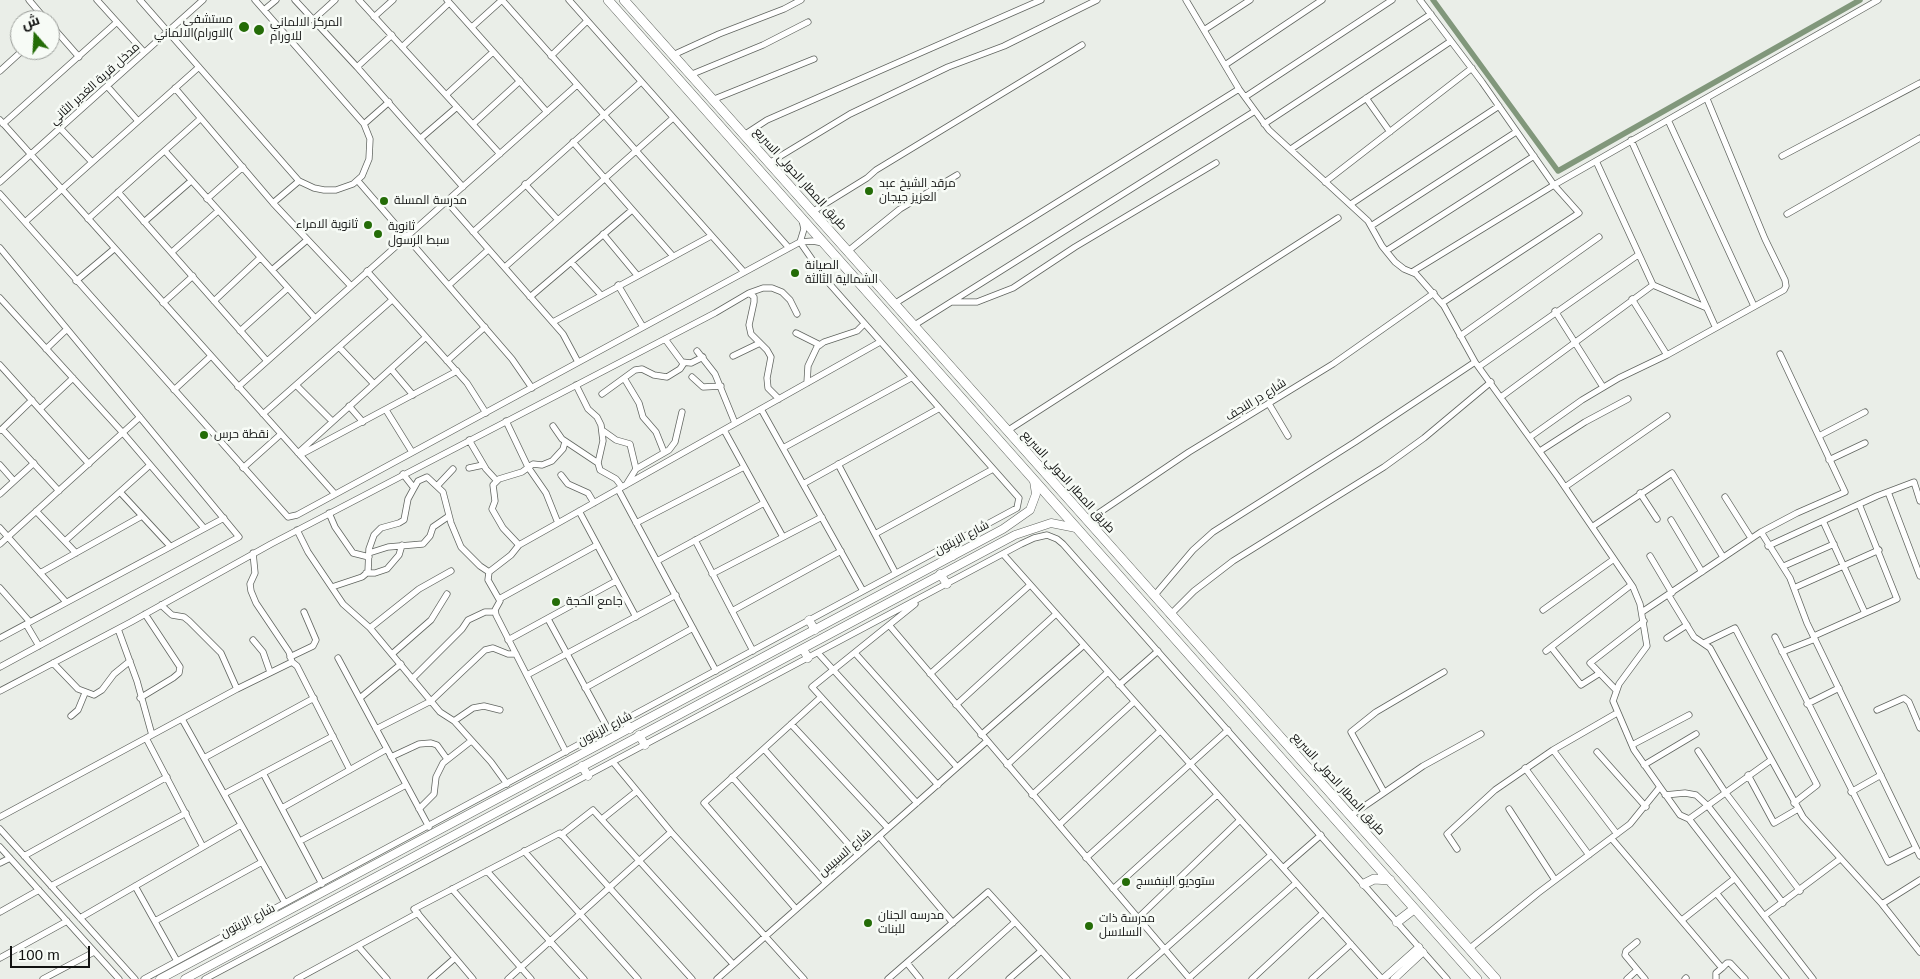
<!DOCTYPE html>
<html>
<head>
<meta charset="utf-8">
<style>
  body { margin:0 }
  #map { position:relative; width:1920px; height:979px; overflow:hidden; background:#eaeee8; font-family:Helvetica,Cairo,sans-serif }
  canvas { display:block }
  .north { position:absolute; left:10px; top:10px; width:50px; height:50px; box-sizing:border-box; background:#f7fbf6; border:1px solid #9b9e9a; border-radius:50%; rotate:341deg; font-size:14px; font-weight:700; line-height:20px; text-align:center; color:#111211 }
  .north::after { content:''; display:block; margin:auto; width:18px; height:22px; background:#246c07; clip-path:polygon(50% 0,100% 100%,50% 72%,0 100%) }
  .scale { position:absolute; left:10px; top:946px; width:80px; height:22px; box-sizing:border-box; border:2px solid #111211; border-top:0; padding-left:6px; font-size:15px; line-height:18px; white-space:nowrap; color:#111211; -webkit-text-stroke:4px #f7fbf6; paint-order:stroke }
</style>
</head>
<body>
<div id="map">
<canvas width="1920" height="979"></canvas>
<div class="north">ش</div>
<div class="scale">100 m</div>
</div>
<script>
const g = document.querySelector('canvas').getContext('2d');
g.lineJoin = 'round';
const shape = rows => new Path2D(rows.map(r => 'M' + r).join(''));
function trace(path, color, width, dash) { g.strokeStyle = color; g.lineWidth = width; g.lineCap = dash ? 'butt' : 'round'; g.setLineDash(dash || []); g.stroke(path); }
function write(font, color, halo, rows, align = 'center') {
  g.font = font + ' Helvetica,Cairo,sans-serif'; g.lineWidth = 5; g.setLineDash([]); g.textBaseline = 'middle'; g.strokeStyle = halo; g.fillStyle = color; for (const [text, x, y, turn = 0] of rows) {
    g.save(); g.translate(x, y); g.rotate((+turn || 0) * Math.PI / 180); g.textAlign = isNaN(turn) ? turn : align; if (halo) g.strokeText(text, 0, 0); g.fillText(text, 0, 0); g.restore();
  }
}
trace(shape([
  [1433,0,1558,171,1860,0]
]), '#81977b', 5.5);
const minor = shape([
  [29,0,46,20],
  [97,0,144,52],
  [140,0,299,181,314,188,324,190,336,190,353,184,362,176,369,159,370,139,364,124,255,0],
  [295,0,357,67,463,187],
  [359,0,500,154],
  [447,0,547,112],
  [502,0,744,272],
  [569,0,789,248],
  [1186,0,1239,89,1269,130,1368,221,1382,246,1395,262,1404,269,1416,274,1444,306,1475,362],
  [1420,0,1482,82,1554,185,1579,213,1442,303],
  [264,10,276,0],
  [374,17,393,0],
  [313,20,335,0],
  [50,24,79,57],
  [472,27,502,0],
  [1204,30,1250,0],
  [402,47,449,3],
  [673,55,719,34,784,9,801,0],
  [551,56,587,21],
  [1225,65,1322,0],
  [357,67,392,35],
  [0,71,23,50],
  [690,75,763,45,808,22],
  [107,86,138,121],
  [175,88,273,203,351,286],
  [446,95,493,52],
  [1245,97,1392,0],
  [1366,98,1390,132],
  [712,100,814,59],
  [0,120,335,494],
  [1668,120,1754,306],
  [3,124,117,22],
  [364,124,389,102],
  [473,124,520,81],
  [1264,124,1431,14],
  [60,128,92,162],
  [744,135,767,120,1041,0],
  [421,138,457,107],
  [1631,140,1715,326],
  [573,142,672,255],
  [1291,149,1451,41],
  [165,151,315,318],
  [1782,156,1920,83],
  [1596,161,1653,285,1707,308],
  [769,163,850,114,948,67,1004,46,1097,0],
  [358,181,512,359,532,388],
  [0,182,203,0],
  [1325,182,1472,68],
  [525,184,558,220],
  [118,192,267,361],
  [0,194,288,517,297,515,800,242,813,241,823,243],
  [207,199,243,167],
  [447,202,563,334,578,362],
  [273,203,299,181],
  [1351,204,1499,106],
  [812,212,867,178,876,170,1082,45],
  [1787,214,1920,138],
  [88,219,200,119],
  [25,222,199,67],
  [144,222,191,181],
  [1371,226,1516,132],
  [473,232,641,82],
  [603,234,637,275],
  [800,242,804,229,802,220],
  [0,248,239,537,0,667],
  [1386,251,1534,156],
  [172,252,218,211],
  [847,252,900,209,957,175],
  [571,262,601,295],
  [505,267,673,118],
  [272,270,307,240],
  [367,271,467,383,486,413],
  [1412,272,1554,185,1878,0],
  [76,281,114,249],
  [449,285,488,250],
  [618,285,643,327],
  [749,293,763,288,772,288,782,292,790,300,797,314],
  [530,297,632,210],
  [0,298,123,433,204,528],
  [1632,299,1667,355],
  [214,301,260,258],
  [953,302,977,302,1013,288,1075,247,1216,163],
  [163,303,193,276],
  [894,304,1239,89],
  [1555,311,1603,387],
  [553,322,711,236],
  [913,326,1255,111],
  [240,331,288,288],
  [796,333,820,345],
  [1460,336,1599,237],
  [665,339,682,362,691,363,703,357],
  [339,347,374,384],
  [46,349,67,329],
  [697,351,715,374,735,423],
  [733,356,760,343],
  [447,361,485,327],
  [0,365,89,464],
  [1480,366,1638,255],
  [391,369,413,395],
  [692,377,703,387,721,386],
  [624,378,639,403,643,417,656,432,664,452],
  [807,383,808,366,817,347,824,342,857,331,864,324],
  [296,385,332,421],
  [576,385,588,409,597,417,601,425,603,441,598,463,600,470,616,479,622,487],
  [238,387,577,85],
  [174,390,211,356],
  [602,394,635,370,642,369,654,375,667,377,680,369,684,363],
  [1501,397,1653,285],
  [1269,404,1288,436],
  [349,406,363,422],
  [40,409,73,378],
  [761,409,863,591],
  [386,410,412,452],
  [263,414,392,300],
  [506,421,528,467,546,493,558,523],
  [553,426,562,439,598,463],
  [2,429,59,491],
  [1,430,32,400],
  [602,430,616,440,630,444,636,469],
  [724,430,783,537],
  [1007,431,1338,218],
  [1819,436,1865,412],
  [1530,437,1582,400,1619,378,1667,355,1784,290,1786,286,1785,280,1765,239,1707,99],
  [469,440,486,469,497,481],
  [783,448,911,378],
  [1540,451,1585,422,1628,399],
  [298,453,426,337],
  [300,455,457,371],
  [1829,460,1865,443],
  [838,464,895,572],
  [0,465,14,481],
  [243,468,281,434],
  [469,468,483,465],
  [403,474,414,488],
  [561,475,568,484,588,493,594,503],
  [803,484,938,409],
  [438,485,453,469],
  [626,485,636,469,669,450,675,442,682,412],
  [1565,487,1667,416],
  [618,489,716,671],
  [120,492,170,546],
  [1888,492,1920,576],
  [1640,493,1657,519],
  [0,494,34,463],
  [1725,497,1751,538],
  [36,511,76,553],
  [579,511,636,617],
  [329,513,335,527,353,553,369,557],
  [1671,520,1702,572],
  [1087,521,1189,452,1333,364,1434,293],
  [1823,521,1865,613],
  [636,523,744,467],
  [1592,527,1672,473,1723,557],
  [0,528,66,602],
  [297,530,308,552,343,604,370,628,440,712,454,721,491,762,507,784],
  [1761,532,1797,513,1845,492,1780,354],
  [875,534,993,469],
  [695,540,753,651],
  [65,541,150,465],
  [0,544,140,417],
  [519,545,503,528,492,509,495,501,493,485,499,479,522,472,533,464,542,465,552,461,563,449,565,442],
  [1768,546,1877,496,1914,482,1920,501],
  [253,553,255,573,250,584,251,591,256,603,289,652,292,662],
  [369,553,388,547,423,544,430,536,433,527,449,516],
  [1003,554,1382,979],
  [1650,556,1672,593],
  [657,561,764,503],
  [1784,566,1834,544],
  [40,573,142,516],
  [366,573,375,573,387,569,399,555,402,545],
  [712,574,822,517],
  [332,587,362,577,368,572,369,549,374,535,381,528,399,523,404,520,408,499,414,488,418,481,427,477,443,492,451,523,461,547,480,566,489,572],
  [0,588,30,622],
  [1794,588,1879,550],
  [1154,596,1193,550,1213,532,1355,442,1475,362,1558,477,1633,587,1640,604,1647,646,1619,684,1613,701,1634,750,1660,787],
  [1669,596,1694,637,1710,648,1803,817,1882,904,1920,952],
  [499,599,597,545],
  [915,604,812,687,917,803],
  [161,605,172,615,184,617,189,621,221,653,237,689],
  [1543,610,1614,559],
  [732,611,841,551],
  [1642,612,1761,532,1790,578,1807,623,1920,856],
  [1170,615,1194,591,1233,561,1384,467,1424,438,1491,382],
  [548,619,608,729],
  [26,624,39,646],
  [889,625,1190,979],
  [370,628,419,589,451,571],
  [118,629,137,681,152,735],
  [1814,636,1897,599,1859,504],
  [1775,637,1888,862,1916,848],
  [0,638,224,518],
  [1667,638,1687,625],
  [253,640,263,652,270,672],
  [508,640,616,581],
  [1704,643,1735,628,1817,785,1794,803],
  [1551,647,1581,685,1600,673],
  [1546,651,1631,585],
  [1782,652,1815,639],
  [818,653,938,785],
  [855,653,957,767],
  [392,654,431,620,447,594],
  [290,657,313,646,316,640,304,612],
  [338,658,429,827],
  [53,663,78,689,94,695,102,690,114,674,130,661],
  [930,674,1030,585],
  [527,675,676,595],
  [412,679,462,629,468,620,485,612,495,612],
  [1119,685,1158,651],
  [585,688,693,628],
  [1616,690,1590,663,1644,621],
  [0,691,131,622,271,544,715,313,749,293,754,297,754,302,749,325,751,334,767,350,771,357,767,378,768,388,779,399],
  [140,698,173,678,179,673,180,667,145,614],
  [360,698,401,664],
  [1807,704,1839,688],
  [956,705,1056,614],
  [1877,710,1904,698,1909,702,1920,728],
  [71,716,78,710,85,693],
  [182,719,285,903],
  [454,721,473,708,484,706,500,710],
  [791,724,888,828],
  [376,729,431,701,485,650,493,648,508,654,516,654],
  [981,735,1084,645],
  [146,738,203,847],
  [1632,745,1689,715],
  [764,749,858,855],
  [1553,750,1617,834],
  [1698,751,1725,792,1800,891],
  [566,752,496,615,495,610,500,601,488,580,489,572,511,555,519,545,880,342],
  [1597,752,1646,807],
  [391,757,419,744,431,743,437,745,447,759],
  [204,758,314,698],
  [613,762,671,832,804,979],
  [1007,765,1108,672],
  [1644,765,1696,734],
  [1525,768,1589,855],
  [263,773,322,884],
  [1748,775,1774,823,1798,809],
  [732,777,826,883],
  [1384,792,1351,732,1376,712,1444,672],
  [1851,792,1881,775],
  [224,794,333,736],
  [1032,795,1134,702],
  [1665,795,1685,793,1696,795,1708,806,1783,903],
  [282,808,387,749],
  [419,809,434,794,436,777,443,763,471,741],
  [1509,809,1555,880],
  [1350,816,1423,766,1481,734],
  [0,817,237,689,292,662,297,666,350,770],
  [602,819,637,791],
  [1689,819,1813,979],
  [1059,825,1160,731],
  [0,829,135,979],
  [561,835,593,810,733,964],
  [879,836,953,923],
  [1612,839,1722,968,1727,963,1730,963,1745,979],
  [300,841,406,785],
  [0,847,119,979],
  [1457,849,1447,834,1495,790,1553,750,1617,713],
  [524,851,638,979],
  [24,856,167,777],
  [1086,858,1228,730],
  [0,863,10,858],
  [1283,868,1321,835],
  [487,871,584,979],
  [51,886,186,813],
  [135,886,177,961],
  [452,889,531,979],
  [1113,889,1217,795],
  [1717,894,1786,979],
  [1882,904,1920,880],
  [796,909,704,803,821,697],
  [0,912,39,890],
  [1764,916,1840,859],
  [80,918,241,825],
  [1138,918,1240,820],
  [1682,920,1734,879],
  [155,921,262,862],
  [1637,942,1626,951,1625,955,1645,979],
  [358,946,387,979],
  [1469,949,1538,893,1630,824,1660,787,1680,815,1689,819,1771,760],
  [0,958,67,921],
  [907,963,920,979],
  [1189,978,1296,883],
  [43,979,94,952],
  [144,979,1017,508,1019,498,827,281,800,242],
  [205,979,1021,544,1034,538,1047,535,1057,539,1063,544,1447,979],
  [297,979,418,913],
  [431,979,455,958],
  [473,979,414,909,560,833,692,979],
  [508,979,671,832],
  [717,979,987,741],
  [888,979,988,892,1067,979],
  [952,979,1015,922],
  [1009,979,1041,951],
  [1131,979,1271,855],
  [1252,979,1323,913],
  [1312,979,1351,944],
  [1627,979,1637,970],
  [1685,979,1686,978],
  [1716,979,1716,973,1722,968]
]);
const tertiary = shape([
  [1383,979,1419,947],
  [1394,979,1423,952]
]);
const secondary = shape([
  [947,545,953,556],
  [940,574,947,584],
  [809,620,815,630],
  [803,649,808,658],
  [624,720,630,729],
  [639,735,645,745],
  [582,766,588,776],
  [160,979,1003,529,1030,510,1036,494,1034,481],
  [185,979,1015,535,1051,523,1076,528]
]);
const trunk = shape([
  [608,0,1477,979],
  [624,0,1496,979],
  [1364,884,1374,879,1390,880],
  [1397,922,1414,909]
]);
trace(minor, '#616560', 7);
trace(tertiary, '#616560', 8);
trace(secondary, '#616560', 9);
trace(trunk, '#616560', 10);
trace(minor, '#fff', 5.5);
trace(tertiary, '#fff', 7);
trace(secondary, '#fff', 8);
trace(trunk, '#fff', 9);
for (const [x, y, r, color] of [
  [244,27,6,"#246c07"],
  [259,30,6,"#246c07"],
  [869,191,5,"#246c07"],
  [384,201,5,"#246c07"],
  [368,225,5,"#246c07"],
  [378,234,5,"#246c07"],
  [795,273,5,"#246c07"],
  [204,435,5,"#246c07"],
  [556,602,5,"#246c07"],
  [1126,882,5,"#246c07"],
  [868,923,5,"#246c07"],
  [1089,926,5,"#246c07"]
]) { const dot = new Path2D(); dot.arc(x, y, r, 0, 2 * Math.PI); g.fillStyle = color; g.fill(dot); trace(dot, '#f7fbf6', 2); }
write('12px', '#111211', '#f7fbf6', [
  ["مستشفى",233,20,"right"],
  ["الاورام)الالماني(",233,34,"right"],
  ["المركز الالماني",270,23],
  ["للاورام",270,37],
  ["مرقد الشيخ عبد",879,184],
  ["العزيز جيجان",879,198],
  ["مدرسة المسلة",394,201],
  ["ثانوية الامراء",358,225,"right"],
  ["ثانوية",388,227],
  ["سبط الرسول",388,241],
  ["الصيانة",805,266],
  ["الشمالية الثالثة",805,280],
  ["نقطة حرس",214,435],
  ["جامع الحجة",566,602],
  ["ستوديو البنفسج",1136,882],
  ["مدرسه الجنان",878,916],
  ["للبنات",878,930],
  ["مدرسة ذات",1099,919],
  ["السلاسل",1099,933]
], 'left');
write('12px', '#111211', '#f7fbf6', [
  ["مدخل قرية الغدير الثاني",95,84,-42],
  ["طريق المطار الحولي السريع",800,179,48],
  ["شارع در النجف",1256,400,-32],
  ["طريق المطار الحولي السريع",1068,482,48],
  ["شارع الزيتون",962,538,-28],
  ["شارع الزيتون",605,729,-28],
  ["طريق المطار الحولي السريع",1338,784,48],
  ["شارع السبيس",845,853,-41],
  ["شارع الزيتون",248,921,-27]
]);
</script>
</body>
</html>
